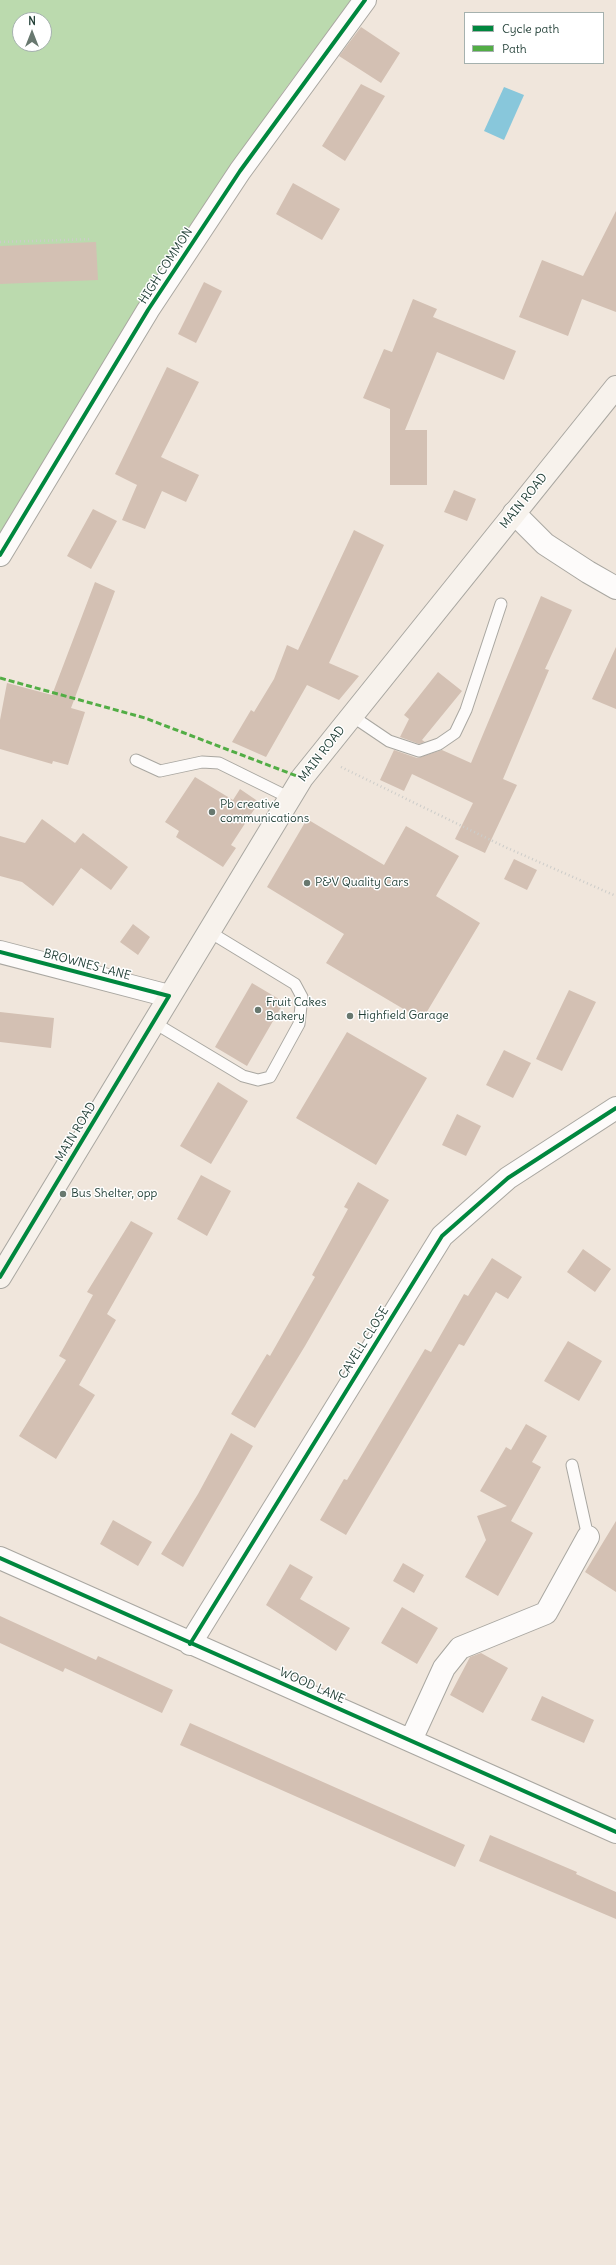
<!DOCTYPE html>
<html>
<head>
<meta charset="utf-8">
<style>
  body { margin:0 }
  #map { position:relative; width:616px; height:2265px; overflow:hidden; background:#f0e6dc; font-family:Delius,sans-serif }
  canvas { display:block }
  .legend { position:absolute; left:464px; top:12px; width:140px; height:52px; box-sizing:border-box; background:#fff; border:1px solid #a5b1ae; margin:0; padding:5px 7px; list-style:none; font-size:12px; color:#1f3d34 }
  .legend li { display:flex; align-items:center; gap:8px; height:20px }
  .legend b { width:20px; border:1px solid #a5b1ae }
  .north { position:absolute; left:12px; top:12px; width:40px; height:40px; box-sizing:border-box; background:#fff; border:1px solid #a5b1ae; border-radius:50%; rotate:0deg; font-size:11px; font-weight:700; line-height:16px; text-align:center; color:#1f3d34 }
  .north::after { content:''; display:block; margin:auto; width:14px; height:18px; background:#68786f; clip-path:polygon(50% 0,100% 100%,50% 72%,0 100%) }
</style>
</head>
<body>
<div id="map">
<canvas width="616" height="2265"></canvas>
<ul class="legend">
<li><b style="height:5px;background:#00873e"></b>Cycle path</li>
<li><b style="height:5px;background:#52ad45"></b>Path</li>
</ul>
<div class="north">N</div>
</div>
<script>
const g = document.querySelector('canvas').getContext('2d');
g.lineJoin = 'round';
function paint(path, color) { g.fillStyle = color; g.fill(path, 'evenodd'); }
const shape = rows => new Path2D(rows.map(r => 'M' + r).join(''));
function trace(path, color, width, dash) { g.strokeStyle = color; g.lineWidth = width; g.lineCap = dash ? 'butt' : 'round'; g.setLineDash(dash || []); g.stroke(path); }
function write(font, color, halo, rows, align = 'center') {
  g.font = font + ' Delius,sans-serif'; g.lineWidth = 3; g.setLineDash([]); g.textBaseline = 'middle'; g.strokeStyle = halo; g.fillStyle = color; for (const [text, x, y, turn = 0] of rows) {
    g.save(); g.translate(x, y); g.rotate((+turn || 0) * Math.PI / 180); g.textAlign = isNaN(turn) ? turn : align; if (halo) g.strokeText(text, 0, 0); g.fillText(text, 0, 0); g.restore();
  }
}
paint(shape([
  [0,0,351,0,283,92,204,206,103,363,0,533],
  [20,20,44,20,44,44,20,44]
]), '#bbdaae');
paint(shape([
  [504,87,524,95,504,140,484,131]
]), '#88c7db');
paint(shape([
  [361,27,400,53,381,83,339,56],
  [361,84,385,96,345,161,322,146],
  [293,183,340,209,322,240,276,214],
  [616,211,616,312,582,299,568,336,519,317,542,260,583,276],
  [96,242,98,280,0,284,0,246],
  [204,282,222,291,196,343,178,334],
  [413,299,437,309,433,317,516,351,504,380,437,352,405,430,427,430,427,485,390,485,390,409,363,398,384,349,392,352],
  [167,367,199,382,161,457,199,475,186,502,162,491,145,529,122,520,137,485,115,474],
  [454,490,476,499,467,521,444,512],
  [93,509,117,521,91,569,67,556],
  [354,530,384,545,329,663,359,676,339,700,307,685,266,757,232,742,251,710,254,712,274,679,287,645,298,650],
  [95,582,115,591,71,708,85,712,68,765,53,761,52,764,0,749,0,720,7,683,52,695],
  [541,596,572,610,545,669,549,670,503,779,517,785,485,853,455,839,473,803,412,774,404,791,380,780,394,750,417,758,442,750,471,763],
  [616,647,616,709,592,699],
  [438,672,462,691,422,740,425,742,419,744,400,737,409,719,404,715],
  [195,777,233,800,240,789,259,802,231,845,236,848,223,867,176,837,179,831,165,822],
  [42,819,75,843,83,833,128,867,111,890,81,868,53,906,22,882,0,876,0,836,25,843],
  [307,819,384,865,406,826,459,856,436,896,480,923,422,1020,326,963,344,934,267,887],
  [514,859,537,870,527,890,504,879],
  [133,924,150,937,138,955,120,942],
  [252,983,284,1002,247,1066,215,1047],
  [569,990,596,1002,562,1071,536,1059],
  [0,1012,54,1018,51,1048,0,1042],
  [347,1032,427,1078,376,1165,296,1118],
  [504,1050,531,1063,513,1098,486,1085],
  [218,1082,248,1101,211,1164,180,1146],
  [457,1114,481,1126,466,1156,442,1145],
  [201,1175,231,1191,207,1236,177,1219],
  [358,1182,389,1200,305,1346,255,1428,231,1414,267,1354,270,1356,315,1277,312,1275,348,1209,344,1207],
  [131,1221,153,1233,107,1314,116,1320,79,1385,95,1395,56,1459,19,1436,66,1360,59,1356,93,1295,87,1292],
  [583,1249,611,1269,595,1292,567,1272],
  [492,1258,522,1277,508,1299,496,1292,464,1346,459,1344,346,1535,320,1520,344,1479,347,1480,425,1349,431,1352,464,1294,468,1296],
  [568,1341,602,1361,579,1401,544,1381],
  [526,1424,547,1436,532,1462,541,1467,511,1521,533,1533,498,1596,465,1577,486,1540,477,1516,507,1506,480,1491,506,1447,511,1450],
  [231,1433,253,1446,183,1567,161,1554,198,1494],
  [113,1520,152,1542,138,1566,100,1544],
  [616,1521,616,1592,585,1572],
  [403,1563,424,1575,414,1593,393,1581],
  [290,1564,313,1577,300,1599,350,1628,336,1651,266,1605],
  [402,1607,438,1628,417,1664,381,1643],
  [0,1616,96,1660,98,1656,173,1690,162,1713,65,1668,63,1672,0,1643],
  [481,1653,508,1668,483,1713,450,1695,470,1657],
  [542,1696,594,1720,584,1743,531,1720],
  [190,1723,465,1845,455,1867,180,1745],
  [490,1835,577,1872,576,1874,616,1892,616,1919,479,1861]
]), '#d3c0b3');
const service = shape([
  [352,716,389,741,419,751,439,744,455,733,466,710,501,604],
  [136,760,160,771,202,762,219,763,290,798],
  [153,1022,243,1076,258,1080,270,1077,299,1024,302,997,295,984,208,931],
  [572,1465,588,1537]
]);
const minor = shape([
  [514,513,545,544,588,572,616,588],
  [0,555,148,310,240,171,365,0],
  [0,952,169,996],
  [0,1558,616,1832],
  [190,1644,442,1236,508,1178,616,1108],
  [411,1740,444,1668,460,1648,546,1613,588,1537]
]);
const secondary = shape([
  [0,1277,302,778,616,387]
]);
trace(service, '#a9a7a1', 13);
trace(minor, '#a9a7a1', 24);
trace(secondary, '#a9a7a1', 24);
trace(shape([
  [0,242,92,239],
  [341,767,505,847,616,896]
]), '#ccccc9', 2.5, [1, 3]);
trace(service, '#fdfbfa', 11);
trace(minor, '#fdfbfa', 22);
trace(secondary, '#f7f2ec', 22);
trace(shape([
  [0,678,145,718,302,778]
]), '#52ad45', 3, [6, 3]);
trace(shape([
  [0,555,148,310,240,171,365,0],
  [0,952,169,996,0,1277],
  [0,1558,616,1832],
  [190,1644,442,1236,508,1178,616,1108]
]), '#00873e', 4);
for (const [x, y, r, color] of [
  [212,812,4,"#68786f"],
  [307,883,4,"#68786f"],
  [258,1010,4,"#68786f"],
  [350,1016,4,"#68786f"],
  [63,1194,4,"#68786f"]
]) { const dot = new Path2D(); dot.arc(x, y, r, 0, 2 * Math.PI); g.fillStyle = color; g.fill(dot); trace(dot, '#fff', 1.5); }
write('12px', '#1f3d34', '#fff', [
  ["HIGH COMMON",166,266,-57],
  ["MAIN ROAD",524,501,-51],
  ["MAIN ROAD",322,754,-52],
  ["BROWNES LANE",87,965,15],
  ["MAIN ROAD",76,1132,-59],
  ["CAVELL CLOSE",364,1343,-58],
  ["WOOD LANE",312,1686,24]
]);
write('12px', '#1f3d34', '#fff', [
  ["Pb creative",220,805],
  ["communications",220,819],
  ["P&V Quality Cars",315,883],
  ["Fruit Cakes",266,1003],
  ["Bakery",266,1017],
  ["Highfield Garage",358,1016],
  ["Bus Shelter, opp",71,1194]
], 'left');
</script>
</body>
</html>
